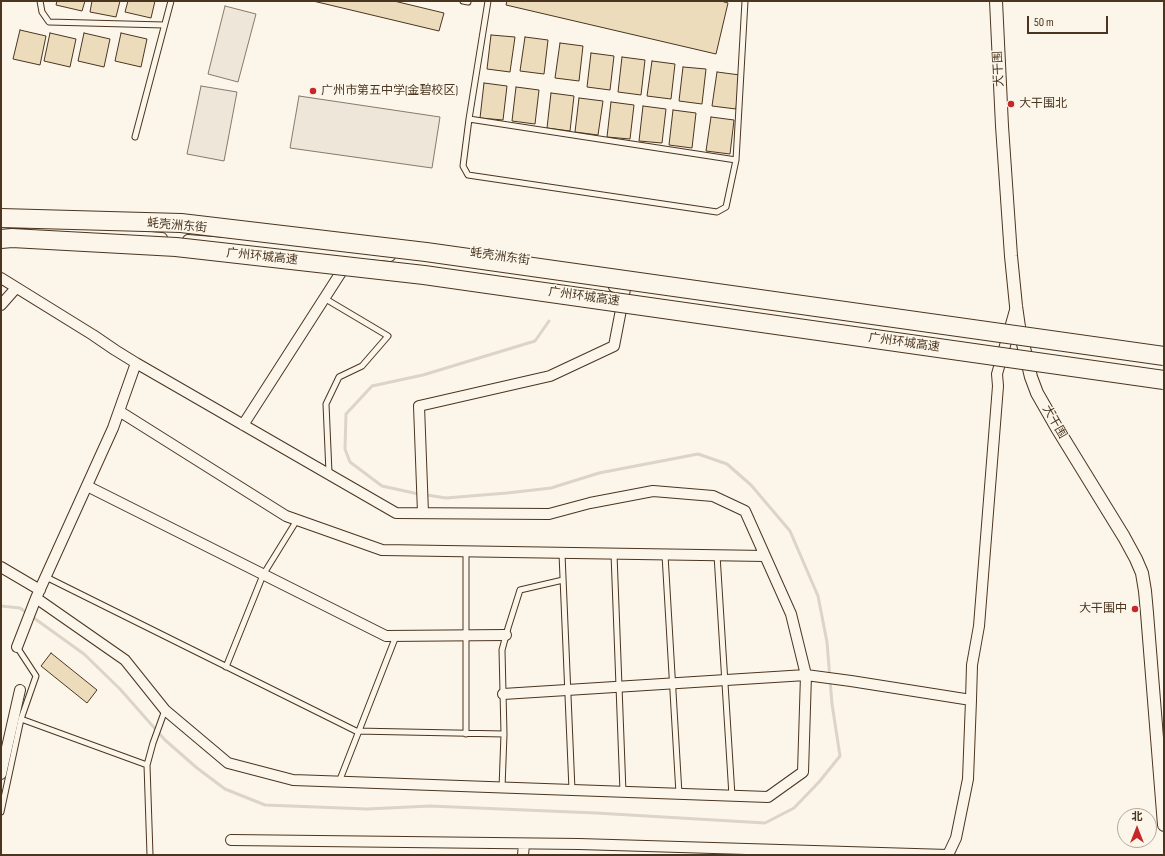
<!DOCTYPE html>
<html>
<head>
<meta charset="utf-8">
<style>
  body { margin:0 }
  #map { position:relative; width:1165px; height:856px; overflow:hidden; background:#fbf6e9; font-family:"Sofia Sans Condensed","Noto Sans SC",sans-serif }
  canvas { display:block }
  .frame { position:absolute; inset:0; border:2px solid #4a3520; pointer-events:none }
  .north { position:absolute; left:1117px; top:808px; width:40px; height:40px; box-sizing:border-box; background:#fbf6e9; border:1px solid #b4a999; border-radius:50%; rotate:0deg; font-size:11px; font-weight:700; line-height:16px; text-align:center; color:#4a3520 }
  .north::after { content:''; display:block; margin:auto; width:14px; height:18px; background:#c62828; clip-path:polygon(50% 0,100% 100%,50% 72%,0 100%) }
  .scale { position:absolute; left:1027px; top:16px; width:81px; height:18px; box-sizing:border-box; border:2px solid #4a3520; border-top:0; padding-left:5px; font-size:12px; line-height:14px; white-space:nowrap; color:#4a3520; -webkit-text-stroke:3px #fbf6e9; paint-order:stroke }
</style>
</head>
<body>
<div id="map">
<canvas width="1165" height="856"></canvas>
<div class="frame"></div>
<div class="north">北</div>
<div class="scale">50 m</div>
</div>
<script>
const g = document.querySelector('canvas').getContext('2d');
g.lineJoin = 'round';
function paint(path, color) { g.fillStyle = color; g.fill(path, 'evenodd'); }
const shape = rows => new Path2D(rows.map(r => 'M' + r).join(''));
function trace(path, color, width, dash) { g.strokeStyle = color; g.lineWidth = width; g.lineCap = dash ? 'butt' : 'round'; g.setLineDash(dash || []); g.stroke(path); }
function write(font, color, halo, rows, align = 'center') {
  g.font = font + ' "Sofia Sans Condensed","Noto Sans SC",sans-serif'; g.lineWidth = 3; g.setLineDash([]); g.textBaseline = 'middle'; g.strokeStyle = halo; g.fillStyle = color; for (const [text, x, y, turn = 0] of rows) {
    g.save(); g.translate(x, y); g.rotate((+turn || 0) * Math.PI / 180); g.textAlign = isNaN(turn) ? turn : align; if (halo) g.strokeText(text, 0, 0); g.fillText(text, 0, 0); g.restore();
  }
}
const green = shape([
  [225,6,256,14,238,82,208,74,225,6],
  [201,86,237,92,224,161,187,154,201,86],
  [299,96,440,117,432,168,290,148,299,96]
]);
paint(green, '#ede6d9');
trace(green, '#887966', 1);
trace(shape([
  [1,606,20,608,84,654,120,689,165,740,197,768,225,789,265,805,367,809,430,806,596,813,765,823,794,808,819,782,840,756,832,704,827,642,818,596,790,531,751,485,727,464,698,454,599,473,551,488,507,493,446,498,414,493,382,486,350,462,345,449,346,414,372,386,423,375,535,341,549,321]
]), '#dcd4c6', 3);
const building = shape([
  [57,1,85,1,82,11,56,5,57,1],
  [92,1,120,1,116,17,90,12,92,1],
  [128,1,155,1,151,18,125,12,128,1],
  [313,1,394,1,444,13,439,31,313,1],
  [507,1,721,1,728,3,716,54,506,5,507,1],
  [20,30,46,36,40,65,13,59,20,30],
  [50,33,76,39,70,67,44,61,50,33],
  [84,33,110,39,104,67,78,61,84,33],
  [121,33,147,39,141,67,115,61,121,33],
  [491,35,515,37,510,72,487,69,491,35],
  [525,37,548,40,544,74,520,71,525,37],
  [560,43,583,46,579,81,555,78,560,43],
  [591,53,614,56,610,90,587,87,591,53],
  [622,57,645,60,641,95,618,92,622,57],
  [652,61,675,64,671,99,647,96,652,61],
  [683,67,706,69,702,104,679,101,683,67],
  [717,72,740,75,736,109,712,106,717,72],
  [484,83,507,86,503,120,480,118,484,83],
  [516,87,539,90,535,124,512,121,516,87],
  [551,93,574,96,570,131,547,128,551,93],
  [579,98,603,101,598,135,575,132,579,98],
  [611,102,634,105,630,139,607,137,611,102],
  [643,106,666,109,662,143,639,141,643,106],
  [673,110,696,113,692,148,669,145,673,110],
  [711,117,734,120,730,154,706,151,711,117],
  [51,653,97,690,87,703,41,666,51,653]
]);
paint(building, '#ecdcbc');
trace(building, '#4a3520', 1);
const service = shape([
  [40,1,42,12,49,22,164,25],
  [463,1,468,2],
  [488,1,469,119,463,166,468,175,717,212,726,207,736,160,745,1],
  [469,119,736,160],
  [135,137,171,1],
  [324,298,388,336,362,366,339,377,326,404,329,473],
  [466,552,466,734],
  [562,554,572,790],
  [614,554,623,792],
  [665,555,679,794],
  [717,555,732,796],
  [46,577,356,731,504,734],
  [226,667,263,575,297,520],
  [21,719,147,765],
  [339,782,396,636],
  [502,788,504,734,502,650,508,628,520,590,563,580],
  [1,812,21,719,36,676,17,647],
  [150,855,147,765,153,743,165,710]
]);
const minor = shape([
  [1,229,35,227,162,238],
  [188,240,390,256],
  [1,278,93,335,115,350,136,363,113,428,36,598,17,647],
  [1,305,16,288],
  [119,411,286,516,382,550,765,556],
  [243,425,347,263],
  [87,486,386,636,506,635],
  [423,513,419,406,550,376,614,346,625,289,614,287],
  [1,567,40,590],
  [36,598,125,660,165,710,228,763,293,780,768,797,803,772,806,675,791,614,745,511,713,496,653,491,590,503,549,514,396,513,136,363],
  [503,694,806,675,851,681,971,700],
  [1,774,20,690],
  [231,840,579,844,948,855],
  [523,855,524,844],
  [948,855,956,838,968,779,971,700,972,665,979,626,998,386,997,374,1015,310]
]);
const tertiary = shape([
  [996,1,1002,126,1011,256,1016,306,1019,327,1031,377,1037,393,1057,428,1124,537,1136,559,1142,573,1145,591,1147,613,1164,825]
]);
trace(service, '#4a3520', 7);
trace(minor, '#4a3520', 12);
trace(tertiary, '#4a3520', 14);
trace(service, '#fbf6e9', 5);
trace(minor, '#fbf6e9', 10);
trace(tertiary, '#fbf6e9', 12);
const motorwayBridge = shape([
  [1,218,181,223,426,252,1164,356],
  [1,239,12,238,176,247,424,275,1164,380]
]);
trace(motorwayBridge, '#4a3520', 20, []);
trace(motorwayBridge, '#fbf6e9', 18);
for (const [x, y, r, color] of [
  [313,91,4,"#c62828"],
  [1011,104,4,"#c62828"],
  [1135,609,4,"#c62828"]
]) { const dot = new Path2D(); dot.arc(x, y, r, 0, 2 * Math.PI); g.fillStyle = color; g.fill(dot); trace(dot, '#fbf6e9', 1.5); }
write('12px', '#4a3520', '#fbf6e9', [
  ["大干围",999,69,-93],
  ["蚝壳洲东街",177,226,5],
  ["广州环城高速",262,257,6],
  ["蚝壳洲东街",500,257,8],
  ["广州环城高速",584,297,8],
  ["广州环城高速",904,343,8],
  ["大干围",1054,422,60]
]);
write('12px', '#4a3520', '#fbf6e9', [
  ["广州市第五中学(金碧校区)",321,91],
  ["大干围北",1019,104],
  ["大干围中",1127,609,"right"]
], 'left');
</script>
</body>
</html>
